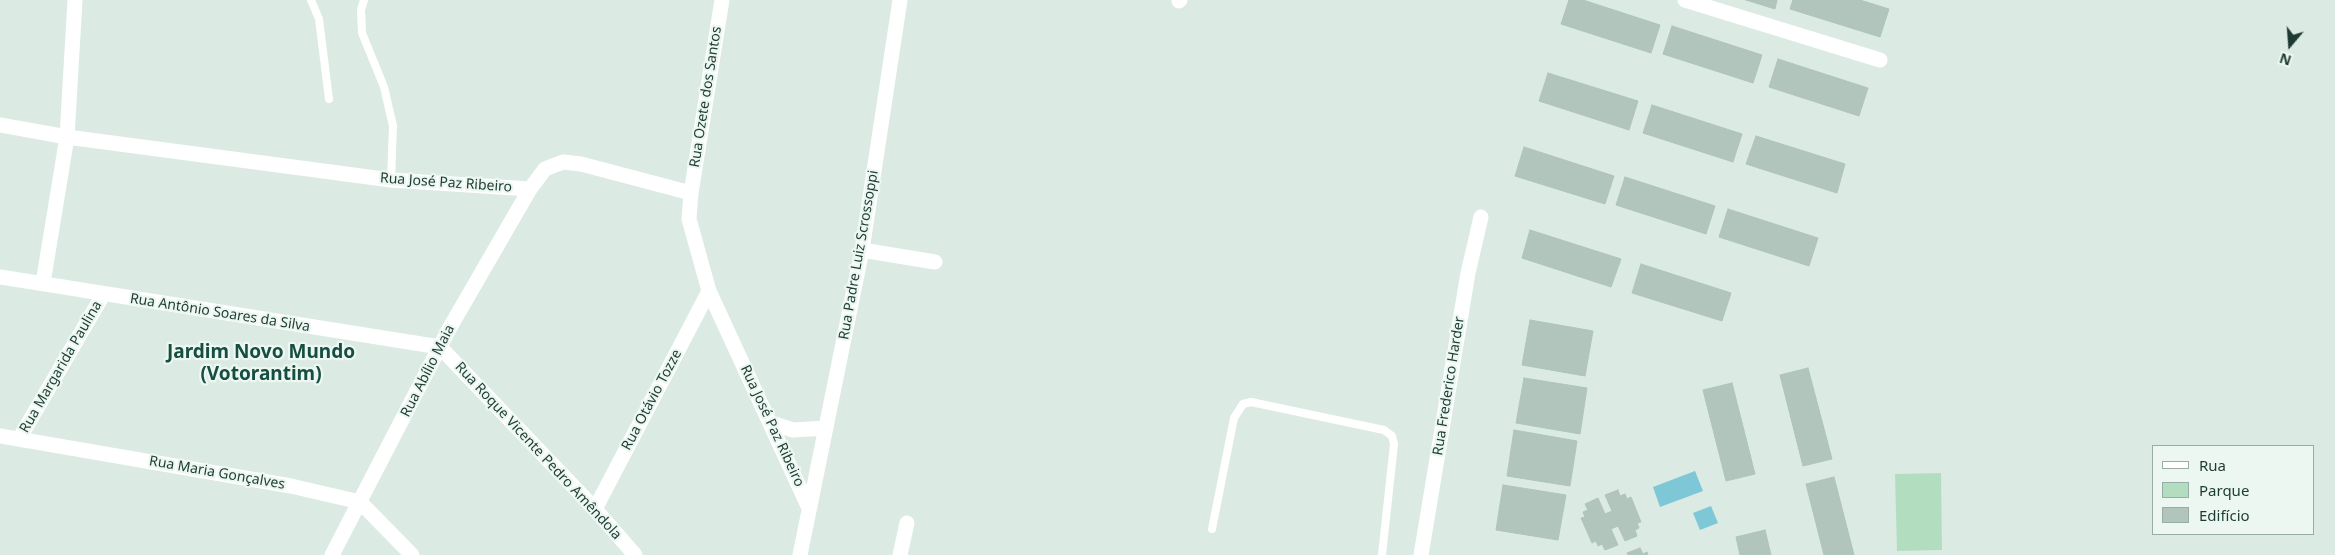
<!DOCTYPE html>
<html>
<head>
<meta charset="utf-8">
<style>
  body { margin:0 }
  #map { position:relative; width:2335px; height:555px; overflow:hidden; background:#dceae4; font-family:"Noto Sans",sans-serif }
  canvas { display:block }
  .legend { position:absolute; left:2152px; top:445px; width:162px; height:90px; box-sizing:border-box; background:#edf7f2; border:1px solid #9aaca6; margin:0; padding:6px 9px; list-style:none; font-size:15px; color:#1d3b33 }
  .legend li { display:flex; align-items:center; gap:10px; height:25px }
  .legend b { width:25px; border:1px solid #9aaca6 }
  .north { position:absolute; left:2265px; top:20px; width:50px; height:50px; -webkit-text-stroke:4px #edf7f2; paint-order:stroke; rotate:198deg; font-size:14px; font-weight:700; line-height:20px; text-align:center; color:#1d3b33 }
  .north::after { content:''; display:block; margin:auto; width:18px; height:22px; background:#1d3b33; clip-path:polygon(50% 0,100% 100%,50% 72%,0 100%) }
</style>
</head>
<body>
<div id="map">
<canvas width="2335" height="555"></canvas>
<ul class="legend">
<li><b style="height:6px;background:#fff"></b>Rua</li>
<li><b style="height:14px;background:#b2debf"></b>Parque</li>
<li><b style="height:14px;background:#b1c5bd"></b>Edifício</li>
</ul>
<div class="north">N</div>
</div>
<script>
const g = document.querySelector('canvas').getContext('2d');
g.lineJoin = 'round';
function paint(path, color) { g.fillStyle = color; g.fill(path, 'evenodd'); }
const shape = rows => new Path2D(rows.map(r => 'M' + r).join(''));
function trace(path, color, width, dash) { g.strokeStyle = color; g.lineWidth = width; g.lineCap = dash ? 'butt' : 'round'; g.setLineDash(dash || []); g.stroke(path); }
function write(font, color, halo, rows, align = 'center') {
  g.font = font + ' "Noto Sans",sans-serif'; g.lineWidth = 4.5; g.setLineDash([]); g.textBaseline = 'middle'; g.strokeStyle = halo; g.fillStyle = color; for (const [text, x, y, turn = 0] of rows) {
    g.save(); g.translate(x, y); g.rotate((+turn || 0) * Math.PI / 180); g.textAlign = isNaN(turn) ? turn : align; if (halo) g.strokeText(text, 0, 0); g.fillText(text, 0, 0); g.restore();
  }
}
paint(shape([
  [1941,473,1942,550,1897,551,1895,474]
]), '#b2debf');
paint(shape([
  [1695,471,1703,491,1660,507,1653,487],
  [1711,506,1718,523,1700,530,1693,513]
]), '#7dc7d6');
const building = shape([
  [1569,0,1583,0,1660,25,1651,53,1561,24,1569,0],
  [1746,0,1777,0,1775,9,1746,0],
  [1793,0,1860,0,1889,9,1880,37,1790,9,1793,0],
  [1672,26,1762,55,1753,83,1663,54,1672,26],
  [1778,59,1868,88,1859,116,1769,87,1778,59],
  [1548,73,1638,101,1629,130,1539,101,1548,73],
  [1652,105,1742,134,1733,162,1643,133,1652,105],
  [1756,136,1845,164,1837,193,1746,164,1756,136],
  [1524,147,1614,176,1605,204,1515,176,1524,147],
  [1625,177,1715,206,1706,234,1616,205,1625,177],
  [1728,209,1818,238,1809,266,1719,237,1728,209],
  [1530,230,1621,259,1611,287,1522,258,1530,230],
  [1641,264,1731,293,1722,321,1632,293,1641,264],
  [1530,320,1593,331,1585,376,1522,365,1530,320],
  [1808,368,1832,459,1803,466,1780,375,1808,368],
  [1524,378,1587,388,1580,434,1516,423,1524,378],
  [1732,383,1755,474,1726,481,1703,390,1732,383],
  [1514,430,1577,441,1570,486,1507,476,1514,430],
  [1834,477,1854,555,1824,555,1806,484,1834,477],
  [1503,485,1566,495,1558,540,1496,530,1503,485],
  [1618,490,1620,496,1625,494,1627,499,1631,497,1641,522,1637,523,1639,528,1635,530,1637,536,1625,541,1618,526,1611,529,1618,545,1605,550,1602,544,1598,546,1596,541,1592,543,1581,518,1585,517,1583,512,1588,510,1585,504,1598,498,1605,514,1612,511,1605,495,1618,490],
  [1765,530,1771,555,1740,555,1736,537,1765,530],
  [1640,548,1643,554,1647,552,1648,555,1628,555,1627,553,1640,548]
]);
paint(building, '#b1c5bd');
trace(building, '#aec4bc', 1);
trace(shape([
  [311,0,319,19,329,99],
  [364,0,361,10,362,33,384,87,393,126,391,180],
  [1212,529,1234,418,1243,404,1251,402,1384,430,1392,436,1394,444,1382,555]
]), '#fff', 8);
trace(shape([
  [722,0,691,193,689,219,709,291,809,508],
  [1685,0,1880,60],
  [1179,1,1180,0],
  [0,125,67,137,391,180,530,189],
  [862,250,935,262],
  [0,277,440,347,595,509,635,555],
  [43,283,67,137,75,0],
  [771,423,793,430,826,428],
  [0,436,291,486,360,502,412,555],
  [19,439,103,295],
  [595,509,709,291],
  [332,555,449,329,530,189,545,169,563,162,581,164,691,193],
  [800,555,862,250,900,0],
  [900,555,907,523],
  [1421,555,1468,273,1481,217]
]), '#fff', 15);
write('14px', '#1d3b33', '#edf7f2', [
  ["Rua Ozete dos Santos",706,97,-81],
  ["Rua José Paz Ribeiro",446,183,4],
  ["Rua Padre Luiz Scrossoppi",859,255,-80],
  ["Rua Antônio Soares da Silva",220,313,9],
  ["Rua Margarida Paulina",61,367,-60],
  ["Rua Abílio Maia",428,371,-63],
  ["Rua Frederico Harder",1449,386,-81],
  ["Rua Otávio Tozze",652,400,-62],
  ["Rua José Paz Ribeiro",772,426,65],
  ["Rua Roque Vicente Pedro Amêndola",538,451,47],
  ["Rua Maria Gonçalves",217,473,10]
]);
write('bold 19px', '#174e42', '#edf7f2', [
  ["Jardim Novo Mundo",261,353],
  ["(Votorantim)",261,375]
]);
</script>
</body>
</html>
